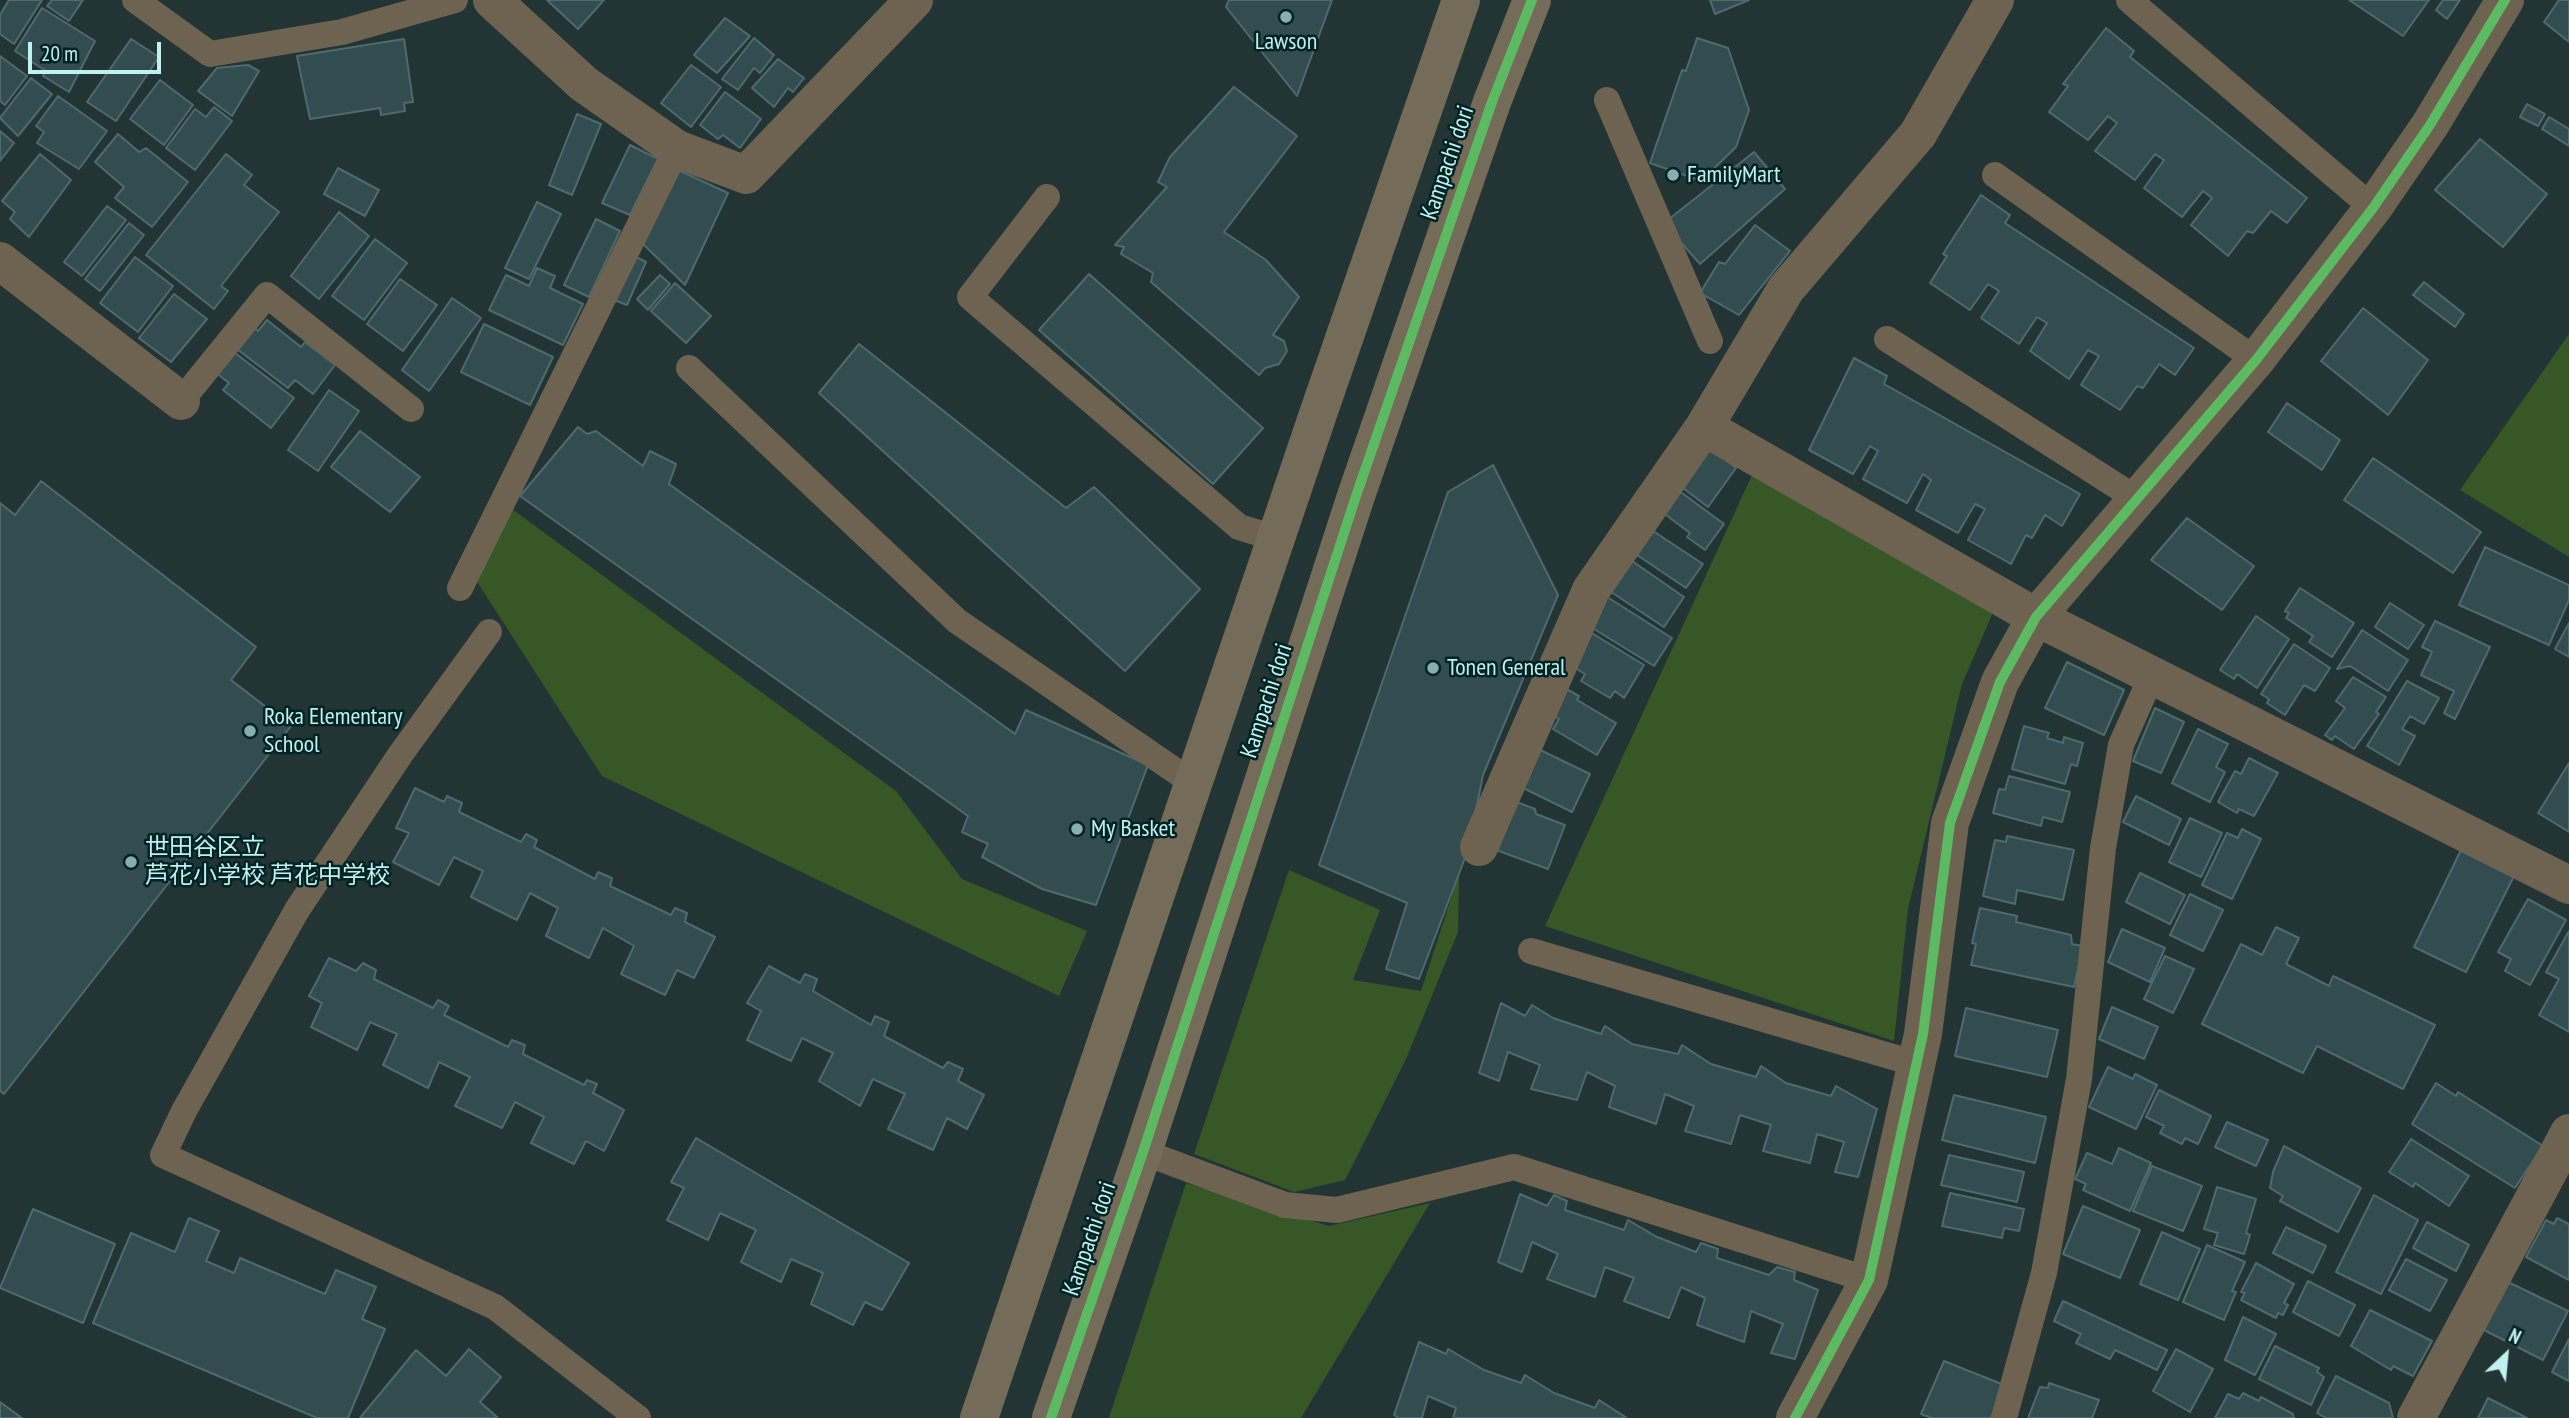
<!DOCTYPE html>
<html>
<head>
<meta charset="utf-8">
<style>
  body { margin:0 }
  #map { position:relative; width:2569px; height:1418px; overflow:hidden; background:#223434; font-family:"PT Sans Narrow",sans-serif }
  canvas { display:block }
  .north { position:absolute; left:2471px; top:1320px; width:70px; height:70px; -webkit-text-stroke:5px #002323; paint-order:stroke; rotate:26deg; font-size:19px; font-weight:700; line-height:28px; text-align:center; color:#c0f0ef }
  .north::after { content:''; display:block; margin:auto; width:24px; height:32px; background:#c0f0ef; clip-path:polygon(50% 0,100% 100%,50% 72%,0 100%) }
  .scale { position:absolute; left:28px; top:42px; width:133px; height:32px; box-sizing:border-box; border:4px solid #c0f0ef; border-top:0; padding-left:9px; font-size:21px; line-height:24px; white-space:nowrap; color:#c0f0ef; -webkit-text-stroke:5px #002323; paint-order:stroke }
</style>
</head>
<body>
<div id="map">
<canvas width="2569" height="1418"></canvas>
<div class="north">N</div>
<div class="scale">20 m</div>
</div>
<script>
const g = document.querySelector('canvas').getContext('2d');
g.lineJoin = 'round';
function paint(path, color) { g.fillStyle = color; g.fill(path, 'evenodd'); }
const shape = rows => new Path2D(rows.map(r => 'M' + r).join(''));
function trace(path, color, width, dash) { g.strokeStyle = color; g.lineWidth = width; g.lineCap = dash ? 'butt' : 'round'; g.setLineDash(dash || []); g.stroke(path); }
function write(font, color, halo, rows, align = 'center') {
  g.font = font + ' "PT Sans Narrow","Noto Sans JP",sans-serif'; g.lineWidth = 5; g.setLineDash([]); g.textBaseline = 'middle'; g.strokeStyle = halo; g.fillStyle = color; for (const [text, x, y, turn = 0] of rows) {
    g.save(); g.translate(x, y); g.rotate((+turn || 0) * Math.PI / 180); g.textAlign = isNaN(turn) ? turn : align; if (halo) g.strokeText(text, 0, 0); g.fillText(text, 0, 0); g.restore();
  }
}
paint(shape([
  [2569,334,2569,557,2460,490],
  [1752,475,1994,610,1962,684,1908,909,1894,1041,1545,926],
  [512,509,896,791,962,879,1087,931,1059,996,602,776,476,580],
  [1289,870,1380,910,1353,980,1421,991,1459,874,1458,932,1406,1059,1345,1180,1294,1192,1194,1154],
  [1186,1183,1329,1226,1430,1203,1301,1418,1109,1418]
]), '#375826');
const building = shape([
  [9,0,42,0,14,44,0,34,0,15,9,0],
  [52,0,83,0,69,21,47,6,52,0],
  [547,0,604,0,578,29,547,0],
  [1229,0,1332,0,1297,96,1226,7,1229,0],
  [1710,0,1749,0,1715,14,1710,0],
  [2349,0,2429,0,2403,36,2349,0],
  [2443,0,2460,0,2447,19,2436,10,2443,0],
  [2559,0,2569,0,2569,42,2544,22,2559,0],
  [42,8,95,41,69,92,43,76,46,71,15,51,42,8],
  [725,18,750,36,717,73,694,55,725,18],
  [2106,28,2134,51,2130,57,2307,198,2287,223,2271,211,2253,233,2247,231,2228,256,2191,225,2212,198,2203,191,2182,217,2144,188,2164,160,2155,154,2135,180,2095,151,2117,123,2108,116,2088,140,2049,112,2068,86,2063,84,2106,28],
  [754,38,774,55,760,73,754,68,738,90,722,79,754,38],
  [1697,38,1728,48,1749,110,1736,147,1701,181,1650,163,1682,70,1686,71,1697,38],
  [131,39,159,57,116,121,87,102,131,39],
  [404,39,413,102,404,103,405,111,381,115,380,108,310,119,297,56,404,39],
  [0,56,27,76,5,105,0,101,0,56],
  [778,59,804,78,793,92,788,88,774,107,752,88,778,59],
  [248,65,259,71,232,116,198,91,217,68,248,65],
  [691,65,721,87,691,127,661,103,691,65],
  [31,78,52,94,18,136,0,118,31,78],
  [160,80,193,105,164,145,130,119,160,80],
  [1234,87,1297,136,1224,232,1266,260,1299,297,1273,335,1284,341,1287,351,1279,364,1265,368,1259,375,1151,282,1153,273,1121,254,1124,247,1115,245,1167,187,1158,182,1170,157,1234,87],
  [725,92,761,119,740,148,723,135,718,139,700,125,725,92],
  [58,96,107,131,79,169,37,143,44,132,36,126,58,96],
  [2527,104,2545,114,2538,126,2520,117,2527,104],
  [214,107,232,121,195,170,166,148,195,109,206,117,214,107],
  [577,114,601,124,572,195,549,185,577,114],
  [2549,117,2569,129,2569,146,2542,129,2549,117],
  [0,131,14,143,0,161,0,131],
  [118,134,139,152,146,148,188,182,152,227,115,198,124,187,95,162,118,134],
  [2480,139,2547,194,2503,247,2435,190,2480,139],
  [630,145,658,159,630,215,602,203,630,145],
  [1754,152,1785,189,1700,264,1664,223,1754,152],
  [40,154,71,180,29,237,10,219,15,212,2,201,40,154],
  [226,154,252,175,244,185,279,212,221,286,228,291,214,309,146,255,226,154],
  [338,168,379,190,365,216,324,194,338,168],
  [678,170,728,193,685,285,642,243,678,170],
  [1981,195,2010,215,2005,223,2194,348,2175,375,2159,364,2143,388,2137,386,2120,410,2081,385,2099,356,2088,350,2069,379,2030,351,2047,323,2037,317,2019,344,1981,318,1999,291,1988,284,1970,310,1930,283,1947,256,1943,254,1981,195],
  [537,202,561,214,529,279,505,268,537,202],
  [107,206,126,220,82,276,64,262,107,206],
  [339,212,369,236,319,299,291,276,339,212],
  [596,219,620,231,589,297,564,285,596,219],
  [129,223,144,235,100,291,85,279,129,223],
  [1755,225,1790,251,1739,315,1700,293,1719,262,1725,264,1755,225],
  [375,239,407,263,364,320,332,296,375,239],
  [634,256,646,262,627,305,614,300,634,256],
  [135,257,173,286,138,332,100,303,135,257],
  [537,268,555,276,550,288,583,304,563,345,489,310,506,275,529,286,537,268],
  [1089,274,1263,428,1213,484,1039,330,1089,274],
  [660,275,670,284,648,310,637,299,660,275],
  [400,279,437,305,403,351,367,324,400,279],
  [2424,282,2464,314,2455,327,2413,295,2424,282],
  [675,283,711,316,686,343,651,311,675,283],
  [174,294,207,319,171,362,139,338,174,294],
  [452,298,481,318,429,391,402,370,452,298],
  [2363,308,2428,360,2388,415,2321,361,2363,308],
  [267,320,301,347,305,342,335,365,313,394,295,380,288,388,237,349,254,327,258,331,267,320],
  [484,324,553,357,530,405,461,372,484,324],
  [859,344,1066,508,1094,487,1200,589,1125,671,819,393,859,344],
  [231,350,294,398,271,428,223,390,229,383,215,372,231,350],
  [1854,358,1887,376,1884,384,2080,494,2062,526,2045,515,2032,538,2026,535,2011,564,1968,540,1985,509,1975,504,1958,533,1916,510,1931,480,1923,474,1907,503,1863,479,1878,451,1870,446,1853,474,1809,450,1854,358],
  [329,390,359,411,318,471,288,450,329,390],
  [2287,403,2340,440,2322,470,2268,432,2287,403],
  [578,427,587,434,596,431,643,466,650,451,676,464,669,484,1015,734,1026,710,1148,765,1096,905,1042,889,982,857,988,844,962,832,968,816,520,496,578,427],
  [360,431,420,477,390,512,331,467,360,431],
  [1707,446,1736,468,1708,507,1679,485,1707,446],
  [2373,458,2481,532,2453,573,2344,500,2373,458],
  [1493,465,1558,595,1483,775,1468,850,1419,979,1386,969,1407,903,1319,865,1448,492,1493,465],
  [41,481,256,647,231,680,291,726,4,1094,0,1091,0,503,15,515,41,481],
  [1678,490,1724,524,1705,550,1687,537,1690,533,1662,512,1678,490],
  [2187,518,2254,566,2222,610,2151,560,2187,518],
  [1653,531,1703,564,1686,588,1637,555,1653,531],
  [2485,547,2569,585,2569,600,2549,645,2459,605,2485,547],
  [1632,561,1684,597,1664,627,1611,592,1632,561],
  [2300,588,2354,623,2332,657,2309,642,2313,636,2286,618,2289,613,2285,611,2300,588],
  [1604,595,1672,638,1654,666,1586,624,1604,595],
  [2390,603,2424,625,2408,649,2375,627,2390,603],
  [2256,616,2289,639,2257,688,2237,674,2234,679,2220,670,2256,616],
  [2435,621,2490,647,2455,719,2444,713,2454,691,2421,675,2432,652,2422,647,2435,621],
  [2569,623,2569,657,2555,649,2569,623],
  [2362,630,2408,660,2388,691,2350,666,2337,669,2362,630],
  [1590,632,1644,665,1624,698,1615,691,1610,698,1581,681,1585,674,1570,665,1590,632],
  [2294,644,2330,668,2315,691,2304,685,2285,715,2267,703,2269,699,2261,694,2294,644],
  [2067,662,2124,690,2104,735,2045,708,2067,662],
  [2353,677,2386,697,2376,712,2379,714,2354,749,2335,736,2332,740,2325,735,2345,708,2336,701,2353,677],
  [2407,681,2439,698,2424,724,2410,716,2402,729,2415,736,2399,765,2367,746,2407,681],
  [1559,685,1579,696,1577,700,1616,723,1597,755,1553,729,1559,719,1544,710,1559,685],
  [2155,708,2184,722,2161,773,2133,761,2155,708],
  [2024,726,2049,733,2047,738,2063,743,2064,737,2083,743,2077,766,2071,764,2065,784,2012,769,2024,726],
  [2198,729,2228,744,2216,767,2225,772,2210,802,2172,783,2198,729],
  [1534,747,1590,774,1572,812,1517,785,1534,747],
  [2249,758,2278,773,2254,816,2239,809,2237,813,2218,802,2235,771,2241,774,2249,758],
  [2569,763,2569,832,2538,813,2569,763],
  [2009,776,2070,792,2062,822,2043,817,2041,826,1993,813,1999,789,2005,790,2009,776],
  [415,788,444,802,447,796,462,803,459,812,521,842,526,834,537,840,534,847,595,879,598,872,612,878,610,886,671,915,675,908,687,913,685,922,715,937,694,978,677,970,665,995,621,974,634,946,603,928,589,958,546,936,558,908,530,893,517,920,471,897,483,871,454,857,439,885,393,862,409,833,396,828,415,788],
  [2136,796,2181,819,2169,845,2123,822,2136,796],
  [1514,801,1535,809,1536,814,1565,825,1548,869,1496,850,1514,801],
  [2190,818,2222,833,2201,877,2169,862,2190,818],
  [2242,829,2261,839,2232,899,2202,885,2227,833,2238,838,2242,829],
  [2007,836,2074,850,2063,900,2017,890,2015,904,1983,896,1995,840,2006,842,2007,836],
  [2461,850,2514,876,2466,972,2414,947,2461,850],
  [2140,873,2185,895,2170,924,2126,902,2140,873],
  [2190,894,2223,910,2203,951,2170,935,2190,894],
  [2528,899,2566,920,2530,985,2505,971,2511,959,2498,952,2528,899],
  [1980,908,2017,916,2016,922,2071,935,2072,944,2083,946,2074,987,1971,965,1976,944,1972,943,1980,908],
  [2276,927,2299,938,2286,964,2329,986,2333,976,2435,1025,2403,1089,2317,1046,2303,1073,2202,1024,2241,944,2262,955,2276,927],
  [2122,929,2165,948,2150,982,2108,962,2122,929],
  [2569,931,2569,1032,2539,1015,2559,979,2546,972,2569,931],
  [2165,956,2194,969,2173,1013,2144,999,2165,956],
  [329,958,356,971,363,963,376,970,374,979,433,1008,438,1000,449,1006,444,1015,508,1047,512,1040,525,1045,523,1054,584,1085,587,1080,597,1084,593,1093,624,1110,604,1151,586,1141,574,1164,531,1143,544,1117,515,1102,502,1128,455,1106,470,1077,439,1062,428,1088,383,1065,397,1034,370,1022,357,1050,311,1027,322,1003,309,996,329,958],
  [769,966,800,983,805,974,817,979,813,991,871,1025,875,1016,889,1022,884,1036,943,1068,948,1062,963,1069,958,1081,984,1095,967,1129,947,1118,933,1150,888,1129,905,1094,873,1079,860,1106,819,1081,833,1053,802,1038,791,1061,747,1040,761,1011,747,1003,769,966],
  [1501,1003,1525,1016,1532,1005,1553,1018,1601,1034,1605,1026,1632,1044,1678,1054,1682,1045,1711,1064,1756,1077,1761,1066,1786,1083,1831,1096,1836,1086,1877,1109,1858,1177,1835,1172,1844,1142,1817,1134,1810,1163,1763,1151,1771,1125,1740,1115,1731,1144,1685,1131,1694,1106,1665,1094,1656,1124,1609,1107,1615,1086,1587,1072,1577,1100,1531,1089,1540,1065,1508,1052,1499,1081,1479,1073,1501,1003],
  [2112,1007,2158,1027,2144,1059,2099,1039,2112,1007],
  [1966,1008,2058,1030,2047,1077,1955,1056,1966,1008],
  [2108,1067,2133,1079,2135,1074,2157,1085,2136,1129,2089,1107,2108,1067],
  [2436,1083,2456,1096,2458,1092,2543,1146,2515,1188,2412,1124,2436,1083],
  [2159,1090,2211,1116,2198,1144,2185,1138,2182,1144,2160,1133,2164,1126,2146,1117,2159,1090],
  [1954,1095,2046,1117,2035,1163,1942,1140,1954,1095],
  [2227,1122,2268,1140,2256,1166,2215,1147,2227,1122],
  [696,1138,909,1263,882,1310,865,1302,853,1325,811,1304,823,1273,791,1259,781,1282,741,1262,756,1230,720,1213,708,1240,667,1220,684,1188,671,1182,696,1138],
  [2411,1139,2469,1176,2449,1206,2415,1183,2413,1187,2389,1172,2411,1139],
  [2284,1146,2361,1188,2338,1232,2280,1201,2283,1196,2270,1188,2273,1172,2284,1146],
  [2119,1148,2151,1163,2130,1211,2083,1190,2086,1184,2075,1179,2087,1153,2112,1164,2119,1148],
  [1949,1155,2024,1172,2017,1202,1941,1185,1949,1155],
  [2152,1166,2202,1186,2183,1231,2133,1211,2152,1166],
  [2217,1187,2256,1199,2246,1233,2250,1235,2244,1254,2214,1245,2218,1233,2204,1229,2217,1187],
  [1950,1193,2024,1209,2019,1231,2004,1228,2002,1238,1942,1226,1950,1193],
  [1520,1194,1547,1206,1554,1195,1567,1201,1565,1210,1624,1230,1628,1220,1657,1237,1696,1252,1701,1243,1718,1249,1717,1258,1769,1275,1777,1267,1795,1272,1794,1280,1818,1290,1795,1359,1771,1353,1783,1324,1751,1311,1744,1342,1697,1325,1705,1298,1681,1287,1669,1318,1624,1301,1634,1278,1605,1267,1595,1297,1547,1279,1558,1254,1532,1242,1522,1272,1498,1262,1520,1194],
  [2374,1195,2418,1220,2381,1294,2336,1272,2374,1195],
  [2083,1206,2140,1230,2120,1278,2063,1254,2083,1206],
  [33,1209,115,1244,83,1323,0,1288,33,1209],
  [189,1218,219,1231,206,1261,234,1273,240,1258,325,1294,336,1270,376,1287,362,1319,385,1329,348,1418,317,1418,93,1323,131,1233,175,1252,189,1218],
  [2557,1218,2569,1224,2569,1280,2526,1257,2546,1220,2554,1224,2557,1218],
  [2427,1222,2469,1245,2456,1271,2413,1248,2427,1222],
  [2286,1227,2326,1246,2313,1273,2273,1253,2286,1227],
  [2162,1232,2200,1249,2178,1300,2140,1284,2162,1232],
  [2207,1245,2245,1262,2232,1291,2236,1292,2224,1320,2183,1302,2207,1245],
  [2406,1259,2447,1280,2430,1311,2389,1290,2406,1259],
  [2256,1263,2294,1284,2284,1303,2288,1305,2283,1315,2278,1313,2276,1318,2241,1300,2245,1293,2241,1292,2256,1263],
  [2308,1281,2355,1305,2339,1336,2293,1312,2308,1281],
  [2508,1282,2568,1311,2543,1360,2484,1330,2508,1282],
  [2063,1301,2167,1350,2157,1370,2115,1350,2110,1359,2076,1343,2081,1334,2054,1321,2063,1301],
  [2370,1310,2432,1341,2413,1376,2393,1366,2391,1370,2351,1346,2370,1310],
  [2243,1317,2276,1334,2255,1375,2225,1360,2243,1317],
  [2569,1339,2569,1381,2552,1372,2569,1339],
  [1419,1342,1446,1354,1448,1349,1484,1370,1521,1383,1525,1375,1554,1393,1595,1408,1599,1400,1627,1418,1453,1418,1456,1408,1428,1396,1422,1418,1399,1418,1394,1415,1419,1342],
  [2275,1346,2319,1368,2317,1372,2324,1377,2311,1405,2259,1379,2275,1346],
  [469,1349,501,1377,480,1402,498,1418,360,1418,416,1350,446,1376,469,1349],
  [2176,1349,2213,1369,2190,1412,2153,1391,2176,1349],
  [1944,1361,2004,1385,1991,1418,1932,1418,1921,1414,1944,1361],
  [2336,1376,2389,1403,2393,1418,2326,1418,2317,1413,2336,1376],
  [2049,1383,2099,1400,2092,1418,2028,1418,2040,1387,2048,1388,2049,1383],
  [2243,1393,2259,1401,2261,1397,2293,1414,2294,1418,2215,1418,2228,1394,2239,1399,2243,1393],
  [2488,1398,2527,1418,2478,1418,2488,1398],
  [0,1402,22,1418,0,1418,0,1402]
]);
paint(building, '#324c4f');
trace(building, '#4f6a6e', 2);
trace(shape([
  [135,0,210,54,342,32,455,0],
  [2129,0,2373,208],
  [1607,100,1710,341],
  [1995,175,2256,360],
  [1047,197,970,297,1239,527,1275,538],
  [1887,339,2137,499],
  [689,368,957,621,1193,783],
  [181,401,267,295,411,409],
  [460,588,677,149],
  [489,632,400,755,297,910,184,1111,163,1155,495,1307,638,1418],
  [1531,951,1917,1064],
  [1143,1152,1285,1205,1337,1210,1514,1167,1869,1280],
  [2004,1418,2044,1273,2079,1079,2103,848,2121,745,2152,675]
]), '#6d6350', 26);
trace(shape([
  [492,0,584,84,677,149,746,175,914,0],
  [0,261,181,401],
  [1704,427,2036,617,2569,885],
  [1479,847,1591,590,1704,427,1786,289,1918,134,1995,0],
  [1795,1418,1869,1280,1923,1034,1950,823,2000,682,2036,617,2256,360,2373,208,2430,125,2505,0],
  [2416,1418,2569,1133]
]), '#6d6350', 38);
trace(shape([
  [979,1418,1317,417,1461,0],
  [1051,1418,1143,1152,1356,496,1492,102,1532,0]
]), '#746c58', 38);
trace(shape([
  [1051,1418,1143,1152,1356,496,1492,102,1532,0],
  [1795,1418,1869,1280,1923,1034,1950,823,2000,682,2036,617,2256,360,2373,208,2430,125,2505,0]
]), '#5cba63', 10);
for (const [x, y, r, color] of [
  [1286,17,7,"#89aeae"],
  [1673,175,7,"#89aeae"],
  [1433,668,7,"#89aeae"],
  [250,731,7,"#89aeae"],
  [1077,829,7,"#89aeae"],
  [131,862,7,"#89aeae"]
]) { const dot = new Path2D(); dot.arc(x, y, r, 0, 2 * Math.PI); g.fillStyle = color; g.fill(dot); trace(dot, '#002323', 2.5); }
write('24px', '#c0f0ef', '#002323', [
  ["Lawson",1286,42,"center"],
  ["FamilyMart",1687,175],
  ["Tonen General",1447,668],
  ["Roka Elementary",264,717],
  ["School",264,745],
  ["My Basket",1091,829],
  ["世田谷区立",145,848],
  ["芦花小学校 芦花中学校",145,876]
], 'left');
write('24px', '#c0f0ef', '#002323', [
  ["Kampachi dori",1448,163,-71],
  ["Kampachi dori",1267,701,-72],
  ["Kampachi dori",1090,1239,-71]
]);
</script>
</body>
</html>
